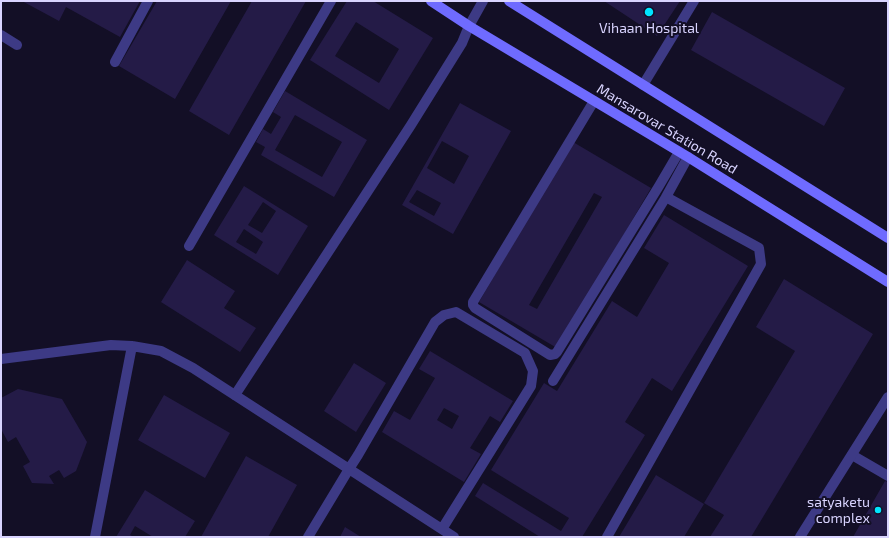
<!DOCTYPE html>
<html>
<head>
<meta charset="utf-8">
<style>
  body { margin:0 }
  #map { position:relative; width:889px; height:538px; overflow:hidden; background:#130f26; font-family:"Exo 2",sans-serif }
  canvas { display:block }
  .frame { position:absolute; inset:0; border:2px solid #d9d4ff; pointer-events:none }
</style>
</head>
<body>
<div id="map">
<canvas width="889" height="538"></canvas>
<div class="frame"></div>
</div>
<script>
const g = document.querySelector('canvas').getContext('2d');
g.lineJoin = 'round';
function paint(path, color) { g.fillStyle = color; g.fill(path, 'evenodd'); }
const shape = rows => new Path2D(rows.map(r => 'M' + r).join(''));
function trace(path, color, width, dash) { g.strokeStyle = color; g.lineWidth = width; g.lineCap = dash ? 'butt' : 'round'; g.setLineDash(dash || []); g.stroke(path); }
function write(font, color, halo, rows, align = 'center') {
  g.font = font + ' "Exo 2",sans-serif'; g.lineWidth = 4; g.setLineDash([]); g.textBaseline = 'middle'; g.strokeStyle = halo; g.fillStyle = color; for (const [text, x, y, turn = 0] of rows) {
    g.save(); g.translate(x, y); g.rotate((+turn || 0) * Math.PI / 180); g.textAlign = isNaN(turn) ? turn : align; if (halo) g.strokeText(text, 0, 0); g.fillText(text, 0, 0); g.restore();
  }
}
paint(shape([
  [22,1,140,1,120,37,66,7,59,21],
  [157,1,231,1,175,99,119,66],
  [252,1,306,1,229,135,189,111],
  [347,1,373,1,433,38,389,110,310,60],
  [356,22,399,49,379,83,335,56],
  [604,1,680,1,657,36],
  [712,12,845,88,824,126,691,50],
  [285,91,367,140,334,197,261,155,265,147,256,142,263,129,271,134,281,117,273,112],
  [295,115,342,142,322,177,275,150],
  [460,103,511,131,453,234,402,205],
  [442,141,469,156,454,184,427,168],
  [417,190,441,203,434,216,409,202],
  [573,142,651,188,557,348,479,302],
  [594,193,602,197,537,309,529,305],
  [244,186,308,226,278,275,214,235],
  [263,202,276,211,262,233,248,225],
  [244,229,263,242,256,254,236,242],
  [664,215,748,266,672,391,652,378,625,422,645,435,582,537,540,537,475,496,483,483,561,531,569,518,491,470,544,383,557,391,612,301,637,317,669,263,644,248],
  [187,260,235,291,224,308,256,328,240,352,161,302],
  [784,279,873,334,751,537,710,537,724,515,704,503,795,351,756,327],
  [430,351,513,401,500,422,490,416,470,448,481,454,464,482,382,432,394,411,410,420,435,378,419,369],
  [444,408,459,416,452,429,437,420],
  [354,363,386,383,356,432,324,411],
  [18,389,62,399,87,442,76,471,64,478,59,470,49,476,54,484,32,483,23,466,30,462,16,437,8,442,1,429,1,398],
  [164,395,230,433,205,478,138,440],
  [246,456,297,485,268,537,201,537],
  [656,475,704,504,684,537,619,537],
  [885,481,888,482,888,537,853,537],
  [145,490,195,521,185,537,153,537,135,526,130,535,134,537,116,537],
  [345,527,361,537,340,537]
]), '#241b47');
trace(shape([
  [115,62,148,1],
  [643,85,694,1],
  [189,246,331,1],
  [553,381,666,197,688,157],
  [235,395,411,125,462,43,469,26],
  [852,455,888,476],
  [308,537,349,469],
  [607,537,761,264,759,248,666,197]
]), '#3d3a85', 10);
trace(shape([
  [469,26,483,1],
  [1,35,17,45],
  [594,101,473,302,473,305,475,308,550,355,555,354,557,352,659,186,679,152],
  [1,359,111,345,132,346,161,351,193,368,454,537],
  [349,469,358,455,435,322,444,315,456,312,525,353,533,371,531,386,442,529],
  [95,537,132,346],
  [800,537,888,397]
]), '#3d3a85', 10);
trace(shape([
  [431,1,469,26,688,157,888,282],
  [509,1,888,238]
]), '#6f6bff', 10);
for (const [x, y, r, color] of [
  [649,12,5,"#00e5ff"],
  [878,510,4,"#00e5ff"]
]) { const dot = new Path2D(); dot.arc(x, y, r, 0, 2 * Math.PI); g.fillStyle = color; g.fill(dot); trace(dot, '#130f26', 1.5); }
write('14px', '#d9d4ff', '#130f26', [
  ["Vihaan Hospital",649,28],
  ["satyaketu",870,502,"right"],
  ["complex",870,518,"right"]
]);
write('14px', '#d9d4ff', '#130f26', [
  ["Mansarovar Station Road",667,129,31]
]);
</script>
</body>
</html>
